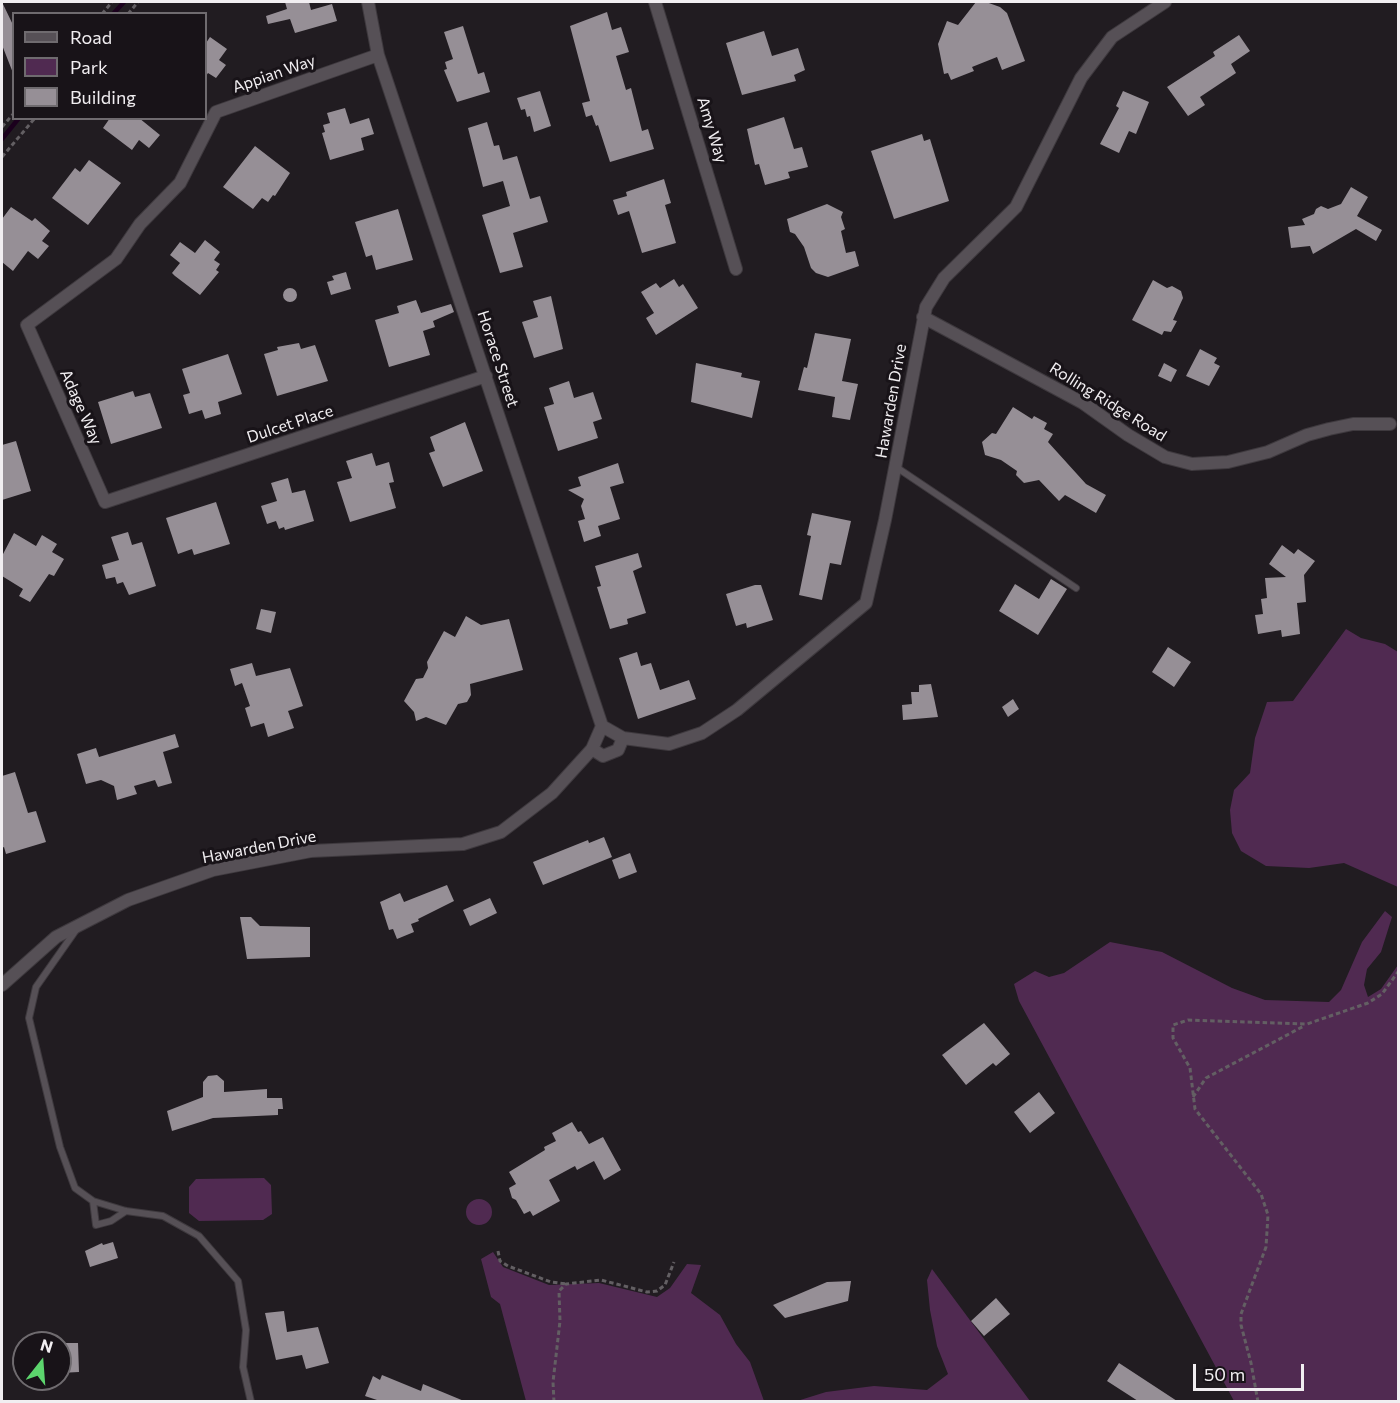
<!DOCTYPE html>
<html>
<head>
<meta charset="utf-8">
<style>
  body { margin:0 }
  #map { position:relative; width:1400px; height:1403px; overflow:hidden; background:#211c21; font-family:Commissioner,sans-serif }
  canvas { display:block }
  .frame { position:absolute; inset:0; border:3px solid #f1eef1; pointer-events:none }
  .legend { position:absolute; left:12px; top:12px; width:195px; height:108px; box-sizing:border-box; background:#181318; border:2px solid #6f6b6f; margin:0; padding:8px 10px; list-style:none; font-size:18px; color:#f1eef1 }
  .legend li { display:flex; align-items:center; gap:12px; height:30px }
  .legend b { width:30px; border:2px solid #6f6b6f }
  .north { position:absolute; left:12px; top:1331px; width:60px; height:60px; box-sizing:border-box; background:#181318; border:2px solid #6f6b6f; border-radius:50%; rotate:17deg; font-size:16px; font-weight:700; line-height:24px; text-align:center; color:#f1eef1 }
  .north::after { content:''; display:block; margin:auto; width:21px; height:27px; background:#5cd56d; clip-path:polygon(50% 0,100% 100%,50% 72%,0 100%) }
  .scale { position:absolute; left:1193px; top:1364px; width:111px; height:27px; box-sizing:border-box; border:3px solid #f1eef1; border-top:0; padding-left:8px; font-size:18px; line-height:21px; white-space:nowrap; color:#f1eef1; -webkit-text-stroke:4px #181318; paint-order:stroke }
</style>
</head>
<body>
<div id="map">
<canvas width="1400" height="1403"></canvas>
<div class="frame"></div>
<ul class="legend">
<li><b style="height:8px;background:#565056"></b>Road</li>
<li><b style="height:16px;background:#502a51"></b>Park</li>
<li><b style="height:16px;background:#968f96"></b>Building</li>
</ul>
<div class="north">N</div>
<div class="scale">50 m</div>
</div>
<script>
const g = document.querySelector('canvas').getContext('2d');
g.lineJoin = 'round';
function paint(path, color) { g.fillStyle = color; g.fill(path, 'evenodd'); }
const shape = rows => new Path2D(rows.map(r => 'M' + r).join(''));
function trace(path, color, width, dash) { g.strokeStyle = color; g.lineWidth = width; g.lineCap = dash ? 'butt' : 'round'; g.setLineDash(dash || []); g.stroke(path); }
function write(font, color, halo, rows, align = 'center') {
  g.font = font + ' Commissioner,sans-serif'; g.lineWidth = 6; g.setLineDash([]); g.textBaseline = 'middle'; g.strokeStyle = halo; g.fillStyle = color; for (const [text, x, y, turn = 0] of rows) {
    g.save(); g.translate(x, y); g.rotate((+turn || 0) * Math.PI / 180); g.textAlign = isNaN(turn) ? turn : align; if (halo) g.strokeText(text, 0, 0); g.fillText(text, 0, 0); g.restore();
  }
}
paint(shape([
  [1346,629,1361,638,1385,644,1398,652,1398,887,1344,863,1309,868,1266,866,1241,851,1232,833,1230,810,1234,790,1250,773,1255,738,1267,702,1293,701],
  [1385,911,1392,917,1381,952,1367,969,1364,985,1368,997,1381,989,1398,965,1398,1401,1234,1401,1019,1001,1014,984,1035,971,1049,977,1064,973,1110,942,1162,952,1232,988,1265,1000,1329,1002,1341,990,1362,942],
  [264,1178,271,1185,272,1214,263,1220,199,1221,189,1213,189,1187,196,1179],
  '466 1212a13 13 0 1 1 26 0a13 13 0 1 1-26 0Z',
  [493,1252,503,1267,549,1285,599,1283,657,1297,670,1288,687,1264,701,1265,691,1293,720,1315,736,1344,750,1362,764,1401,526,1401,500,1304,491,1297,481,1259],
  [932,1269,1030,1401,797,1401,826,1392,874,1386,927,1390,948,1374,937,1346,930,1310,927,1280]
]), '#502a51');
trace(shape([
  [113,14,124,2],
  [2,139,19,118]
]), '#1b001d', 4.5);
paint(shape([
  [2,2,14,27,13,73,2,45],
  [285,2,309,2,311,10,332,4,337,21,295,33,290,19,268,24,266,16,287,9],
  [976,2,986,2,1000,7,1007,13,1025,61,1002,70,997,57,972,67,974,71,951,80,948,73,944,74,938,44,947,21,958,25],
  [607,12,612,30,621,27,629,52,616,56,626,90,631,88,642,131,648,129,654,149,610,162,598,125,596,126,592,115,586,117,582,103,590,101,570,26],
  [463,26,478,74,484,72,490,92,457,102,444,70,447,69,445,62,453,59,444,32],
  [764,31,772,56,798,48,805,70,794,75,796,81,742,95,726,43],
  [1239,35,1250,51,1231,64,1236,73,1200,97,1205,105,1188,116,1167,87,1215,56,1213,52],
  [210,37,227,49,219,60,226,65,216,78,208,73,206,76,206,43],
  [540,91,551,126,534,132,530,116,527,117,525,109,521,110,517,98],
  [1123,91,1149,102,1136,134,1129,131,1119,153,1100,144,1119,108,1116,106],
  [345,108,350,124,369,118,374,134,361,138,364,150,330,160,322,133,325,132,323,125,330,123,327,113],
  [784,117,794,149,802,147,808,167,788,172,790,178,765,185,759,164,755,165,747,129],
  [110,118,139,118,160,135,149,148,139,140,132,150,103,128],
  [487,122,494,146,499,145,503,160,517,156,530,199,540,196,548,222,513,233,523,267,500,273,482,215,510,206,503,181,483,187,468,128],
  [922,134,924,141,930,139,949,201,894,219,871,151],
  [255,146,290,173,275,196,273,195,268,202,262,198,253,209,223,187],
  [89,160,121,183,88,225,52,198,75,168,80,172],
  [664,179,671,203,665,205,676,243,642,253,629,211,618,215,613,200,627,196,626,192],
  [1351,187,1368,197,1357,216,1382,230,1376,241,1356,229,1313,254,1310,246,1291,248,1288,227,1305,225,1302,219,1314,214,1316,209,1321,206,1328,209,1341,204],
  [827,204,843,212,841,217,845,229,841,231,846,253,855,251,859,266,828,277,816,273,811,268,804,247,795,234,790,232,787,219],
  [11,207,32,221,35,218,50,231,42,241,49,246,38,259,28,251,13,271,2,262,2,219],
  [398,209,413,260,376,270,372,255,366,257,355,222],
  [205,240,220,252,214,260,220,264,216,270,219,272,200,295,175,276,172,273,180,263,170,255,180,242,195,253],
  [346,272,351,289,331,295,327,282,334,280,332,276],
  [674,279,679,287,683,284,698,308,656,335,646,318,654,313,641,292,656,283,660,288],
  [1153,280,1167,288,1172,286,1181,291,1183,298,1173,320,1177,321,1171,332,1164,331,1162,335,1132,320],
  '283 295a7 7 0 1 1 14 0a7 7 0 1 1-14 0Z',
  [551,296,563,349,534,358,522,322,538,317,533,301],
  [416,300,421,313,451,304,454,312,433,321,435,327,423,331,430,355,389,367,375,320,399,313,397,306],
  [815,333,851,339,842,381,858,384,850,420,832,417,835,397,798,390,804,367,807,368],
  [299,343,301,349,315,345,328,381,277,396,264,354,278,350,277,347],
  [1200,349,1217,358,1214,363,1220,366,1209,386,1186,376],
  [228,354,242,394,218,402,221,414,205,419,202,410,189,414,183,395,190,393,182,369],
  [696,363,742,373,741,377,760,381,752,418,691,402],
  [1164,363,1177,370,1171,382,1158,376],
  [569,381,574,398,593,392,602,419,593,422,598,438,558,451,544,407,554,404,549,388],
  [133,391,135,397,150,393,162,428,111,444,98,402],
  [1013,407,1032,419,1034,416,1047,423,1044,429,1053,434,1048,442,1086,484,1106,495,1096,513,1065,495,1059,501,1039,480,1024,483,1016,475,1017,471,1001,460,985,455,982,442,992,433,996,434],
  [465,422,483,471,443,487,429,453,435,451,430,437],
  [16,441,31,491,2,500,2,445],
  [372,453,376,466,389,462,394,482,389,483,396,508,350,522,337,482,352,478,346,461],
  [618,463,624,483,610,487,620,519,598,526,601,536,584,542,578,521,585,519,581,506,584,499,568,490,581,486,578,477],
  [288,478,292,493,305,490,314,521,285,530,284,527,279,529,276,521,267,524,261,506,277,501,271,483],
  [216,502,230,544,194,555,192,549,178,554,166,518],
  [812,513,851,521,841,565,830,563,822,600,799,595,811,536,807,535],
  [128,532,132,545,142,542,156,586,129,595,123,582,117,584,115,577,106,579,102,565,119,560,111,537],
  [14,533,36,546,42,535,57,544,52,552,64,559,54,576,49,574,30,602,19,596,23,589,2,576,2,556],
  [1282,545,1294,554,1298,549,1315,561,1304,575,1306,602,1297,603,1300,634,1282,637,1281,630,1258,634,1255,615,1263,614,1261,599,1267,598,1265,578,1286,577,1269,564],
  [638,553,642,567,633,571,646,613,627,619,628,624,610,629,597,587,601,586,595,566],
  [1051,579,1067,589,1038,635,999,611,1015,584,1039,599],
  [755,585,761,585,773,620,747,628,746,623,736,626,726,594],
  [261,609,276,612,271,633,256,629],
  [466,616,481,625,509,619,523,670,470,684,471,695,467,702,458,704,446,725,426,717,416,721,414,712,404,701,416,679,423,678,428,668,427,662,444,631,455,637],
  [1168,647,1191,662,1174,687,1152,672],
  [637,652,641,666,651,663,660,690,689,680,696,699,638,719,619,658],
  [252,663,256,676,290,668,303,706,288,711,294,728,268,737,264,723,251,727,245,708,250,706,242,683,235,686,230,669],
  [931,684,938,717,903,720,902,705,912,704,911,692,919,692,919,685],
  [1013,699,1019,709,1008,717,1002,707],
  [175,734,179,747,163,752,172,783,158,787,155,780,134,786,137,794,117,800,114,786,101,780,86,784,77,754,96,748,99,757],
  [15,772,28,813,36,811,46,842,6,854,4,847,2,848,2,776],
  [604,837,612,857,543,885,533,862,588,840,589,843],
  [630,853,637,872,619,879,612,860],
  [447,885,454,901,418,919,419,921,411,924,414,932,397,939,393,929,389,930,380,902,400,893,404,902],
  [490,898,497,913,470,926,463,910],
  [240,917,251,917,260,926,310,927,310,957,247,959],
  [984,1023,1010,1054,996,1066,993,1063,966,1085,942,1055],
  [217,1075,224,1081,224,1092,267,1089,267,1098,282,1098,283,1109,278,1109,278,1115,213,1118,172,1131,167,1111,203,1097,203,1082,208,1076],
  [1039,1092,1055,1113,1030,1133,1014,1112],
  [572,1122,578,1132,581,1131,589,1144,603,1137,621,1170,604,1180,594,1161,577,1170,575,1166,549,1180,560,1201,533,1216,530,1211,524,1214,516,1200,512,1198,509,1188,516,1184,509,1172,545,1150,544,1147,556,1141,552,1133],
  [113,1242,118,1258,90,1267,85,1251,102,1243,103,1245],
  [851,1281,848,1301,785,1318,773,1305,827,1282],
  [996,1298,1010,1314,984,1336,971,1321],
  [284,1311,287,1332,318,1327,329,1363,306,1369,302,1355,276,1360,265,1313],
  [60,1343,78,1343,79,1372,60,1373],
  [1119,1363,1177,1401,1138,1401,1107,1381],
  [382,1375,421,1391,423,1384,464,1401,380,1401,365,1396,373,1376,380,1380]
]), '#968f96');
const lane = shape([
  [896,467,1076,588],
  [76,930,36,987,29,1018,60,1147,75,1188,93,1201,126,1211,163,1216,199,1236,238,1281,246,1330,243,1367,251,1402],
  [93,1201,96,1225,111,1221,126,1211]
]);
const street = shape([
  [368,2,378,55,602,726],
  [655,2,736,269],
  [378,55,216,112,180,183,140,224,116,259,27,325,105,502,486,376],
  [923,317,1083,403,1128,435,1165,457,1192,464,1228,462,1268,452,1307,435,1329,429,1353,424,1390,424],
  [602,726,623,738,669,744,702,733,737,710,866,603,885,520,926,307,944,278,1016,207,1081,78,1112,37,1165,2],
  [592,749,603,756,618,750,623,738],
  [2,985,56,937,128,900,213,870,311,851,463,844,501,832,552,793,592,749,602,726]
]);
trace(lane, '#3e393e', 8);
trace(street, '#3e393e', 14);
trace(shape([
  [102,14,112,2],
  [128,14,138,2],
  [2,127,14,113],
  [2,157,35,118],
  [1193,1097,1206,1078,1304,1026],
  [498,1251,500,1261,508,1266,551,1282,566,1284],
  [554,1402,553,1382,560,1321,559,1291,566,1284,601,1280,647,1292,657,1291,665,1285,674,1262],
  [773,1402,773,1400],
  [1258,1402,1251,1363,1241,1325,1241,1314,1266,1247,1268,1215,1261,1194,1195,1109,1190,1068,1173,1038,1173,1025,1188,1020,1307,1024,1368,1003,1382,994,1398,972]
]), '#635f63', 3, [4.5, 3]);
trace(lane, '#565056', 6);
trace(street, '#565056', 12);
write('16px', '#f1eef1', '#181318', [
  ["Appian Way",274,74,-19],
  ["Amy Way",712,130,73],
  ["Horace Street",498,359,72],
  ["Hawarden Drive",891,401,-80],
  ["Rolling Ridge Road",1108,402,32],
  ["Adage Way",81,407,66],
  ["Dulcet Place",290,424,-18],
  ["Hawarden Drive",259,847,-11]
]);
</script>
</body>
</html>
